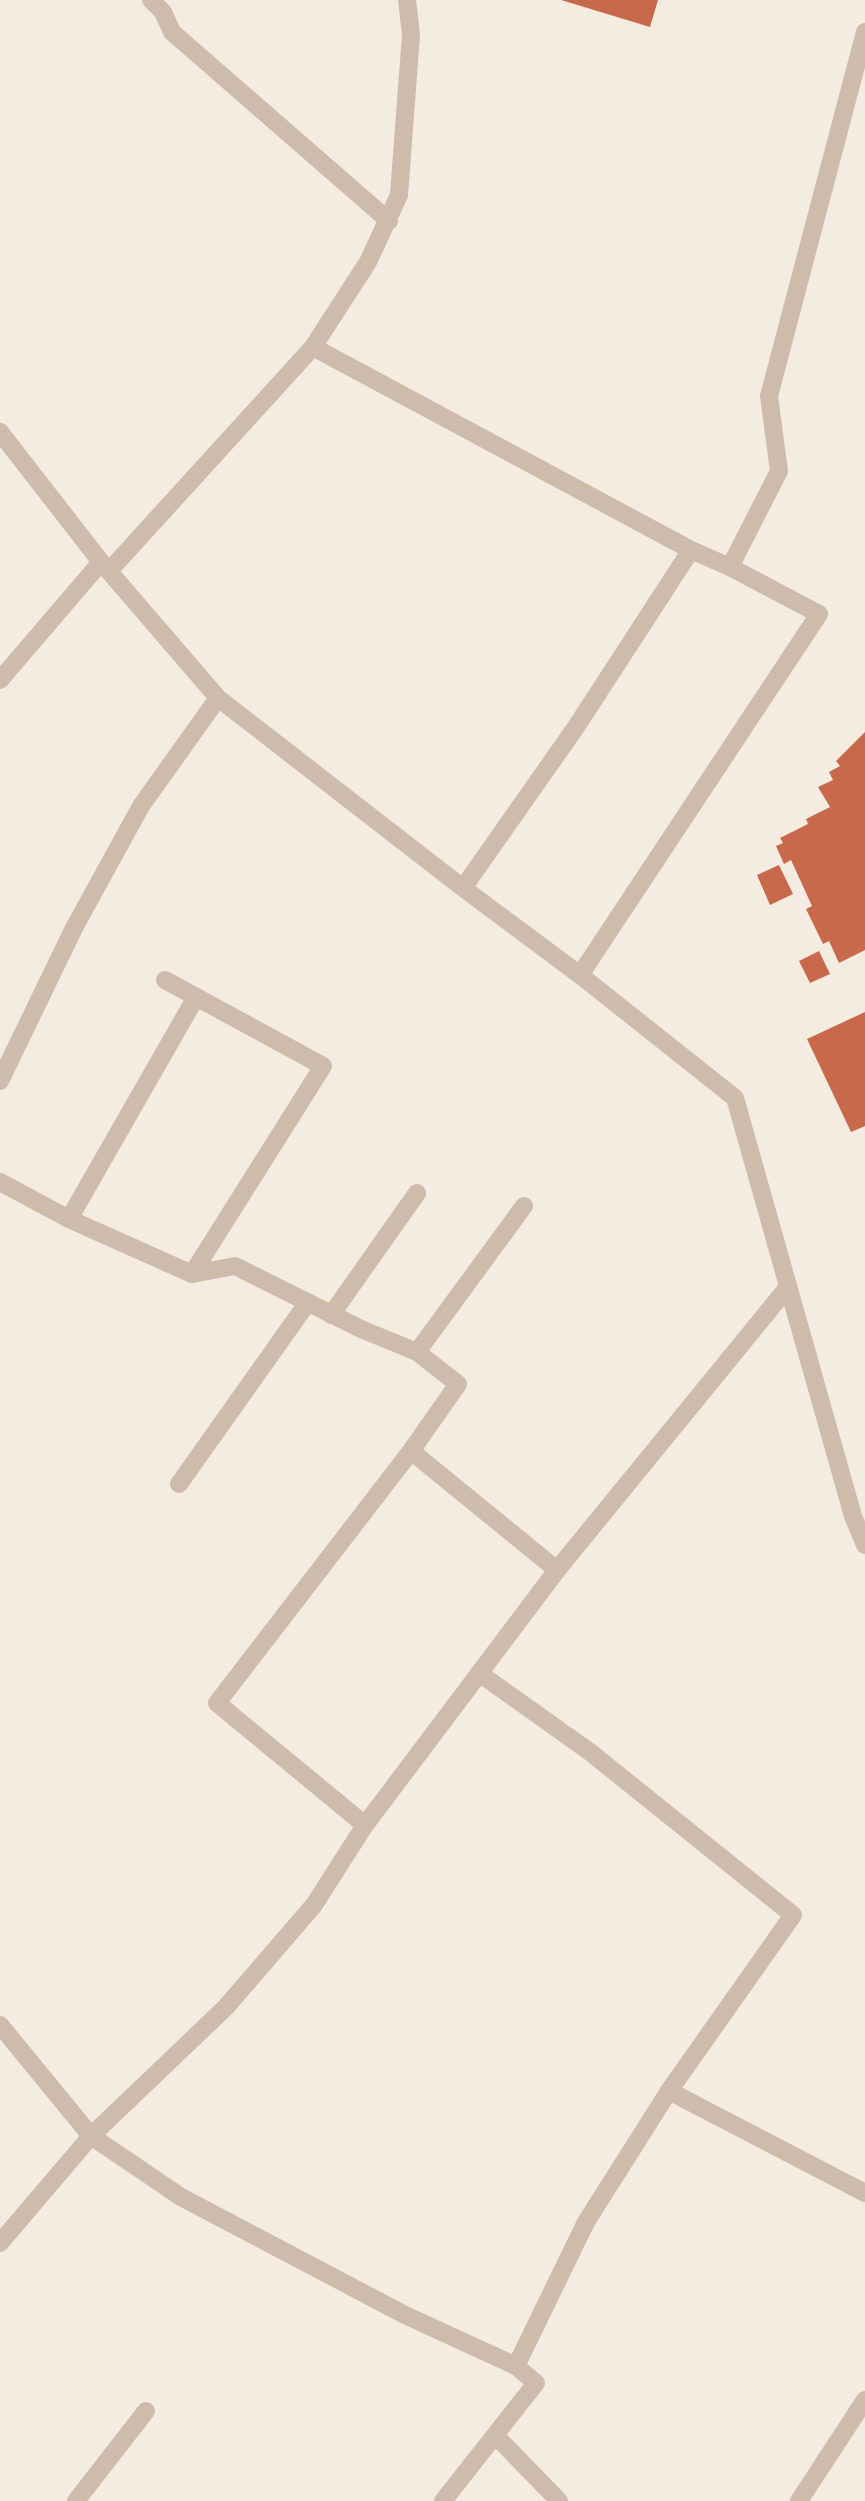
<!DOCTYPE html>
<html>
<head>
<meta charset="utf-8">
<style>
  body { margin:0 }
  canvas { display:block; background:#f4ebe1 }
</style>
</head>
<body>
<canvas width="865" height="2501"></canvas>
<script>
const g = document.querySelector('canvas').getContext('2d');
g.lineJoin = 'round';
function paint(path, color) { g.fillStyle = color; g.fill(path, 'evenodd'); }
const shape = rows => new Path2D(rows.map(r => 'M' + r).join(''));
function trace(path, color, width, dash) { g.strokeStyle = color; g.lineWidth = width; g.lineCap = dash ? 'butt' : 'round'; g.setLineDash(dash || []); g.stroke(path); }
paint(shape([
  [561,0,658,0,650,27],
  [865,732,865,950,839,963,829,941,823,944,806,909,812,906,791,860,784,864,776,846,783,843,780,838,808,824,806,819,830,807,818,787,833,780,829,772,840,766,836,761],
  [779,865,793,894,770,905,757,875],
  [819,951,830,974,810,983,799,961],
  [865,1012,865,1126,851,1132,807,1039]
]), '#c8694b');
trace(shape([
  [165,980,323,1066,192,1274],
  [69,1219,196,997],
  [331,1315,417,1193],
  [417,1352,524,1206],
  [179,1484,308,1302],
  [669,2091,865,2193],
  [799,2501,865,2400]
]), '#cdbbac', 18);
trace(shape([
  [151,0,163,12,172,32,389,221],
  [313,347,691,550,730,567,819,614,580,975],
  [0,432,101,562,218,698,463,888,580,975,735,1098,853,1516,865,1545],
  [730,567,779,471,769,396,865,32],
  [109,571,313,347,368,262,399,195,411,35,407,0],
  [0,680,101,562],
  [463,888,576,727,691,550],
  [0,1081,74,928,141,806,218,698],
  [0,1182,69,1219,192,1274,235,1266,361,1329,417,1352,458,1384,411,1451,217,1703,365,1825],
  [411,1451,557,1570],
  [479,1673,590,1752,793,1915,669,2091,586,2222,516,2366],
  [0,2025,91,2136,181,2197,405,2315,516,2366,536,2383,443,2501],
  [0,2243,91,2136,226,2007,314,1905,365,1825,557,1570,788,1287],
  [495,2435,559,2501],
  [76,2501,146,2411]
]), '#cdbbac', 18);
</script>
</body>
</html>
